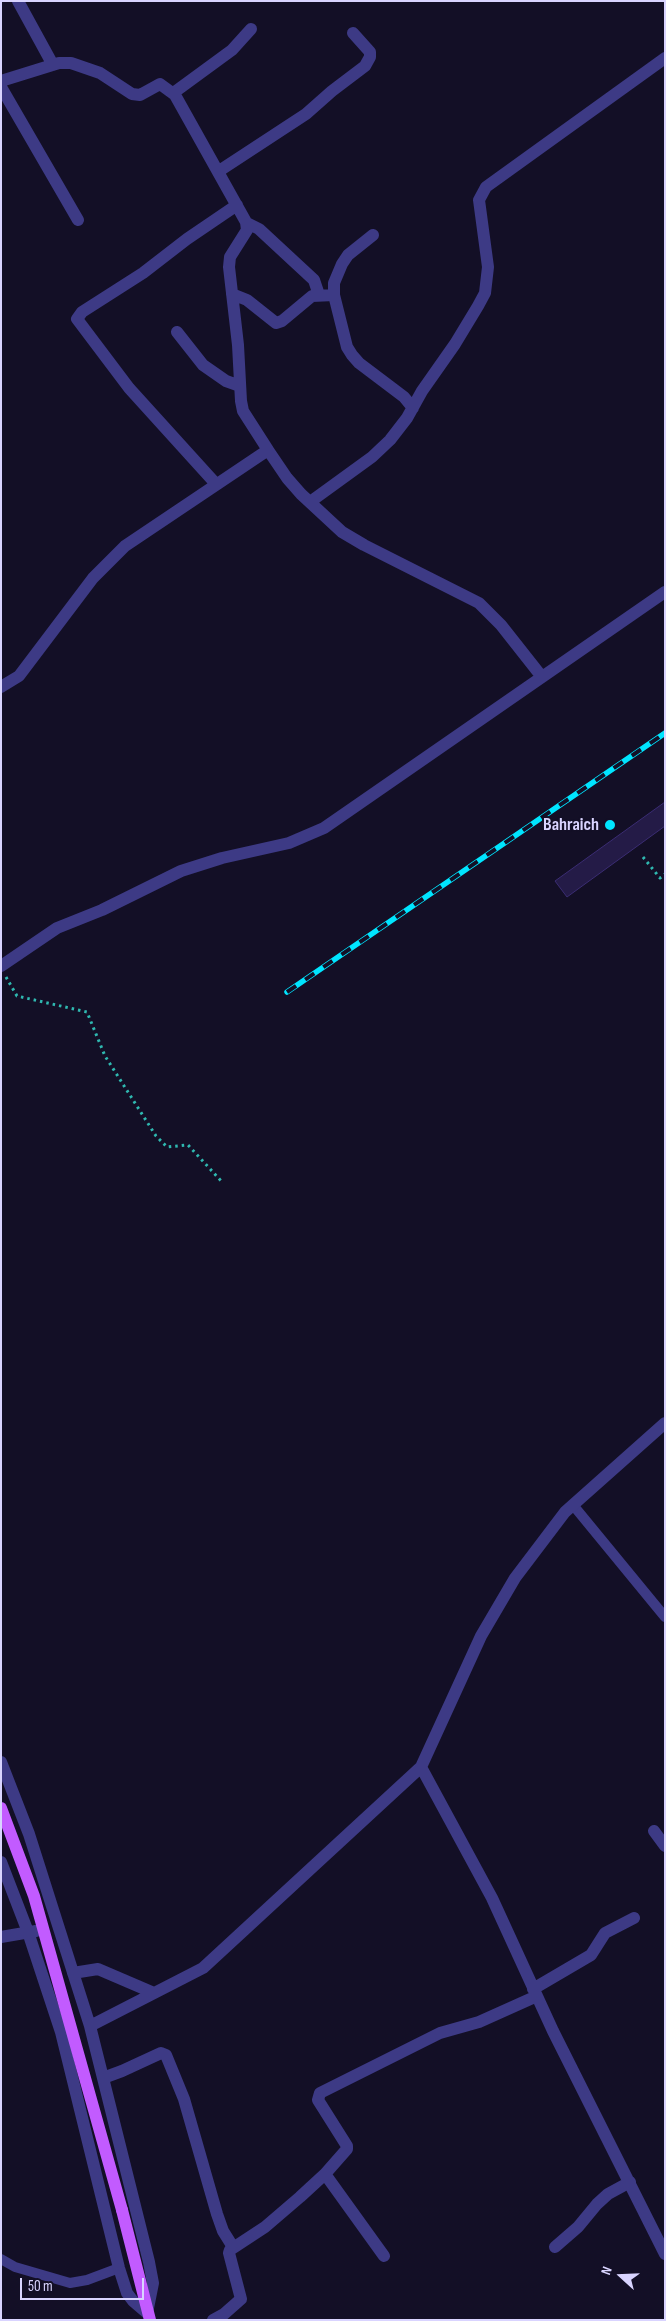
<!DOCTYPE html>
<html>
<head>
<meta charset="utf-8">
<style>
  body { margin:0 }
  #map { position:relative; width:666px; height:2321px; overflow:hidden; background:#130f26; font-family:"Sofia Sans Condensed",sans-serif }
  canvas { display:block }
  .frame { position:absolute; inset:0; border:2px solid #d9d4ff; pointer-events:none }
  .north { position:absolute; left:596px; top:2251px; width:50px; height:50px; -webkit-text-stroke:4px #130f26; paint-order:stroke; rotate:290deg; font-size:14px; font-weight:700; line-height:20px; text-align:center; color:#d9d4ff }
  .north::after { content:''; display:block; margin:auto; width:18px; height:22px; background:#d9d4ff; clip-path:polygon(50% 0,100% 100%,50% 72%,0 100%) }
  .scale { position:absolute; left:20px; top:2278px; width:124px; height:22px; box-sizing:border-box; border:2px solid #d9d4ff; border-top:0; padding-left:6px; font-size:15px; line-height:18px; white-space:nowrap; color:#d9d4ff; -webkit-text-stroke:4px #130f26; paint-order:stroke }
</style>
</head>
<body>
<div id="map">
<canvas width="666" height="2321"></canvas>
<div class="frame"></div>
<div class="north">N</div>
<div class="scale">50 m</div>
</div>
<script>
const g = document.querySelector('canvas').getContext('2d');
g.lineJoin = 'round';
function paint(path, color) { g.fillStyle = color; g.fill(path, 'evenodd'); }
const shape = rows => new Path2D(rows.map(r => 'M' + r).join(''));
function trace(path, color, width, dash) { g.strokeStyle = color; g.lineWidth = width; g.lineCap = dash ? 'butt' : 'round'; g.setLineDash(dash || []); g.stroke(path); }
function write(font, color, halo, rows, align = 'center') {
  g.font = font + ' "Sofia Sans Condensed",sans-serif'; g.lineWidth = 4; g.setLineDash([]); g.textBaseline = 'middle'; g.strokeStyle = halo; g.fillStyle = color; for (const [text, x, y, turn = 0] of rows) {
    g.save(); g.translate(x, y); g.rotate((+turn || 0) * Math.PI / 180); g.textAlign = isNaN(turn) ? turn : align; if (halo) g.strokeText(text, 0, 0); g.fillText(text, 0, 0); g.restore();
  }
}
const building = shape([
  [665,802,665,826,567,897,555,881,665,802]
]);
paint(building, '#241b47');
trace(building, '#3b2d73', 1);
trace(shape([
  [643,857,660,878,665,874],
  [6,977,17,996,87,1012,105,1056,156,1136,167,1147,188,1145,223,1183]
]), '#2fb8b0', 3, [2.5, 4]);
trace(shape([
  [573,1505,665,1617],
  [1,2259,15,2267,70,2283,87,2280,119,2268]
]), '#3d3a85', 10);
trace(shape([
  [18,1,53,65],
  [251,29,232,50,176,91,175,95,246,222,247,230,230,257,229,267,238,345,241,401,243,411,268,450],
  [1,81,59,63,71,63,100,73,132,94,140,95,160,84,175,95],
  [1,87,78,220],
  [219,171,306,114,332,91,365,66,370,57,370,52,353,33],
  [247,223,259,229,314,280,319,295],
  [373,235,348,255,342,264,334,283,334,295,347,347,352,355,359,363,404,397,413,408],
  [232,294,247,300,276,323,282,321,312,296,334,295],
  [177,332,203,365,226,381,240,386],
  [216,484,129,388,77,319,82,312,143,273,187,239,237,205],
  [310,502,372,457,390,440,407,418,422,391,455,344,478,306,485,293,488,267,479,200,486,187,665,58],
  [1,687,19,676,93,578,125,546,268,450,287,478,301,494,342,532,364,545,479,603,501,625,542,677],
  [1,966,57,928,102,910,181,871,222,858,289,843,324,828,665,592],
  [1,1762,29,1834,90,2026,149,2262,153,2283,147,2313,133,2301,127,2293,119,2268,61,2032,28,1932,1,1862],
  [421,1767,492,1898,553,2031,665,2254],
  [654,1831,665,1846],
  [1,1937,36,1931],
  [73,1973,98,1969,154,1993],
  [533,1989,591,1955,605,1933,634,1918],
  [90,2026,203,1968,421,1767,481,1636,515,1578,565,1512,665,1423],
  [103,2078,122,2071,161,2053,166,2055,184,2099,217,2214,223,2231,233,2247],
  [325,2174,384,2256],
  [555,2247,578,2227,597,2204,608,2194,630,2182],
  [213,2320,224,2314,241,2299,229,2253,230,2250,265,2227,300,2197,325,2174,347,2149,347,2146,318,2100,320,2093,440,2033,479,2022,537,1996]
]), '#3d3a85', 12);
trace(shape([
  [122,2210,150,2320]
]), '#c25bff', 12);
const rail = shape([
  [287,992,665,733]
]);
trace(rail, '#00e5ff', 5.5);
trace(rail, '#130f26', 4, [11]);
trace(shape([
  [1,1808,34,1896,122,2210]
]), '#c25bff', 12);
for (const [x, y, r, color] of [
  [610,825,6,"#00e5ff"]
]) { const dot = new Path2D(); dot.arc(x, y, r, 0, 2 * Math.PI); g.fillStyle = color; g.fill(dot); trace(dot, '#130f26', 2); }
write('bold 18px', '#d9d4ff', '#130f26', [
  ["Bahraich",599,825]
], 'right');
</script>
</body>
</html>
